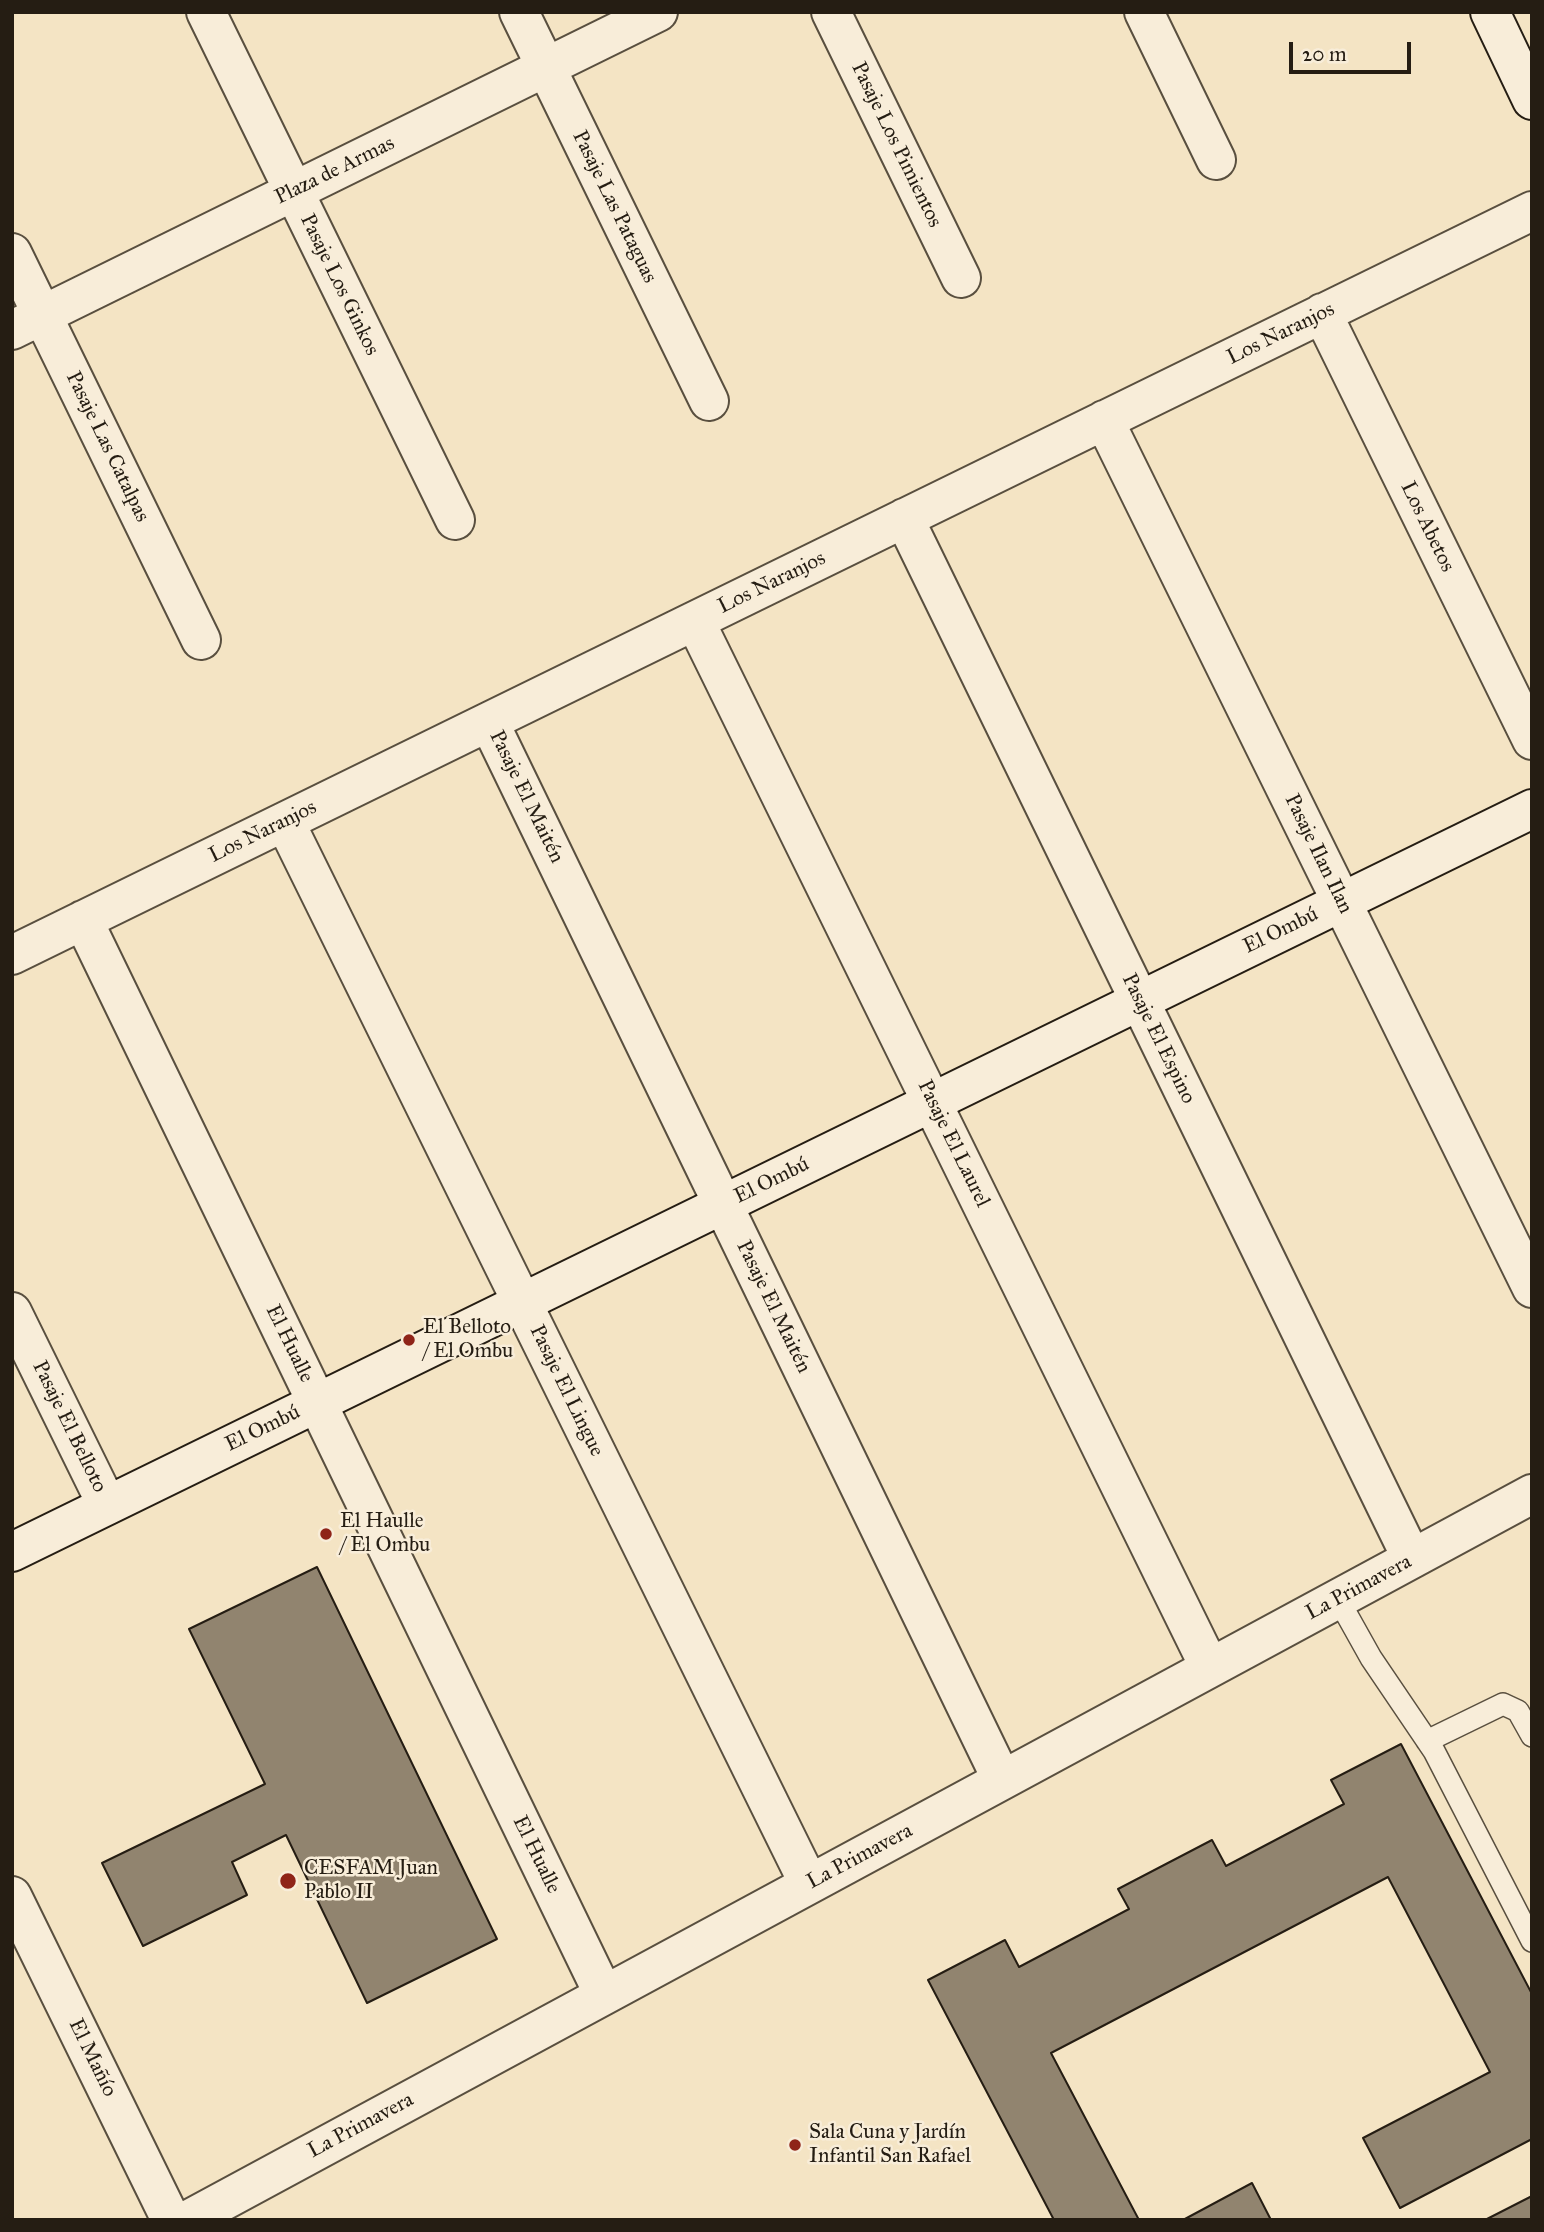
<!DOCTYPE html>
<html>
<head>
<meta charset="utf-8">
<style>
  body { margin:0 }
  #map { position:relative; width:1544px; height:2232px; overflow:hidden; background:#f4e4c4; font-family:"IM FELL Great Primer",serif }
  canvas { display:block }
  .frame { position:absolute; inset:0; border:14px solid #251d13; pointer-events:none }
  .scale { position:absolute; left:1289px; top:42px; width:122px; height:32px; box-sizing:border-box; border:4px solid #251d13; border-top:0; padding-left:9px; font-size:21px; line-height:24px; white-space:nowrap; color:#251d13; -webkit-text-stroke:5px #f8edd9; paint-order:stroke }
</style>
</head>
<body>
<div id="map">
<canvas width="1544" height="2232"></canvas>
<div class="frame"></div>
<div class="scale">20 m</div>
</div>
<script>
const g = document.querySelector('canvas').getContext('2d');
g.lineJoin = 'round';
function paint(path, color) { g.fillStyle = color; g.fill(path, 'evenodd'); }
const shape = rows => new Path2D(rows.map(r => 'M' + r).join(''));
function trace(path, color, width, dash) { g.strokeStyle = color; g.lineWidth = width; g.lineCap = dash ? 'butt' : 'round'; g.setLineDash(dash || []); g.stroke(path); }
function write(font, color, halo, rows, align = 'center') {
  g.font = font + ' "IM FELL Great Primer",serif'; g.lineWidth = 5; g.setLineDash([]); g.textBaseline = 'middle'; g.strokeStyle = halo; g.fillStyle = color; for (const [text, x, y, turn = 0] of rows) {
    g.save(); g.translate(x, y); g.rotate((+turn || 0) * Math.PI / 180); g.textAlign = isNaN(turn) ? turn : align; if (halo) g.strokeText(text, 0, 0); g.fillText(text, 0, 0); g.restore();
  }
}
const building = shape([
  [317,1567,497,1939,367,2003,286,1835,232,1862,247,1895,143,1946,102,1863,265,1784,189,1629,317,1567],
  [1401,1744,1532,1994,1532,2139,1400,2208,1363,2138,1490,2072,1388,1877,1051,2053,1139,2220,1054,2220,928,1980,1005,1940,1019,1967,1129,1909,1118,1889,1212,1840,1226,1866,1344,1804,1331,1780,1401,1744],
  [1252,2183,1271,2220,1183,2220,1252,2183],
  [1532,2196,1532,2220,1485,2220,1532,2196]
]);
paint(building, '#91846f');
trace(building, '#251d13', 2);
const lane = shape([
  [1338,1599,1371,1658,1434,1751,1532,1941],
  [1427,1741,1503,1704,1518,1711,1532,1736]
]);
const street = shape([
  [206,12,455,520],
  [519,12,709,401],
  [831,12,961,278],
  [1144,12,1216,160],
  [12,253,201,640],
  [1322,313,1532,740],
  [12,330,658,12],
  [1104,420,1532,1288],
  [904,518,1412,1559],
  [695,621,1210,1668],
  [489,722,1002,1780],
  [285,822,809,1884],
  [83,920,604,1995],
  [12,955,1532,211],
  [12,1312,107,1505],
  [12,1896,171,2220],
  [188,2220,1532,1494]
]);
const secondary = shape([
  [1490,12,1532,100],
  [12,1552,1532,809]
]);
trace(lane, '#594f3f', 24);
trace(street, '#594f3f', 42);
trace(secondary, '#251d13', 42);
trace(lane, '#f8edd9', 21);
trace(street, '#f8edd9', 38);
trace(secondary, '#f8edd9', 38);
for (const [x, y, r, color] of [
  [409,1340,7,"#8f2418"],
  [326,1534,7,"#8f2418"],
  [288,1881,9,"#8f2418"],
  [795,2145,7,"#8f2418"]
]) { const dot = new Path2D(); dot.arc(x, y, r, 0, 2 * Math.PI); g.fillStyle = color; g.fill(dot); trace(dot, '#f8edd9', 2.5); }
write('21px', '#251d13', '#f8edd9', [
  ["Pasaje Los Pimientos",896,145,64],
  ["Plaza de Armas",335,171,-26],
  ["Pasaje Las Pataguas",614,207,64],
  ["Pasaje Los Ginkos",339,285,64],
  ["Los Naranjos",1281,334,-26],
  ["Pasaje Las Catalpas",107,447,64],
  ["Los Abetos",1427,527,64],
  ["Los Naranjos",772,583,-26],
  ["Pasaje El Maitén",526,797,64],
  ["Los Naranjos",263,832,-26],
  ["Pasaje Ilan Ilan",1318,854,64],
  ["El Ombú",1281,931,-26],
  ["Pasaje El Espino",1158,1039,64],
  ["Pasaje El Laurel",953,1144,64],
  ["El Ombú",772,1181,-26],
  ["Pasaje El Maitén",773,1307,64],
  ["El Hualle",289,1344,64],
  ["Pasaje El Lingue",566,1391,64],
  ["Pasaje El Belloto",69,1427,64],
  ["El Ombú",263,1429,-26],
  ["La Primavera",1359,1588,-28],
  ["El Hualle",536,1855,64],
  ["La Primavera",860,1857,-28],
  ["El Mañío",92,2058,64],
  ["La Primavera",361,2126,-28]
]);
write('21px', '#251d13', '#f8edd9', [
  ["El Belloto",423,1328],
  ["/ El Ombu",423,1352],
  ["El Haulle",340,1522],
  ["/ El Ombu",340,1546],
  ["CESFAM Juan",304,1869],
  ["Pablo II",304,1893],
  ["Sala Cuna y Jardín",809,2133],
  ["Infantil San Rafael",809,2157]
], 'left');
</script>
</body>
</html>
